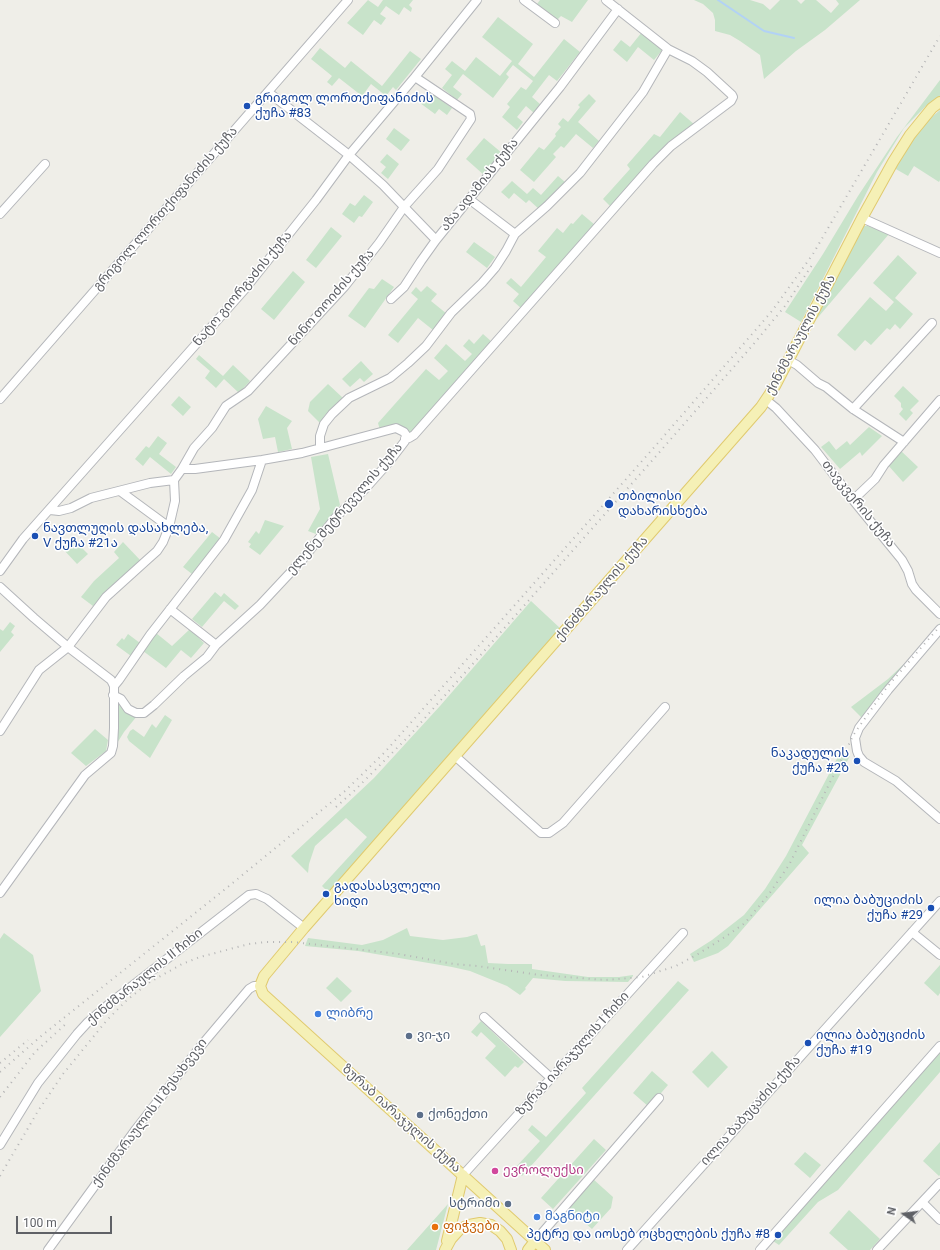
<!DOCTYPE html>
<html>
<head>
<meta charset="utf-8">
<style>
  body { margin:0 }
  #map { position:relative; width:940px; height:1250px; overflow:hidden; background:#efeee8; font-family:Roboto,sans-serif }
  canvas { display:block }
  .north { position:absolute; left:884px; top:1194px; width:40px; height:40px; -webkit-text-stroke:3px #fff; paint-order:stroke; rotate:284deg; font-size:11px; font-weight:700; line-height:16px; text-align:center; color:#5f6166 }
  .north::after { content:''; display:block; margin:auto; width:14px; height:18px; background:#5f6166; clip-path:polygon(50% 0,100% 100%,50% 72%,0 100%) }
  .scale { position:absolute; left:16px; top:1216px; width:96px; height:18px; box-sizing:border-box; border:2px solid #5f6166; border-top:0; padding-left:5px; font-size:12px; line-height:14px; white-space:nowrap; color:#5f6166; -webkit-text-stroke:3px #fff; paint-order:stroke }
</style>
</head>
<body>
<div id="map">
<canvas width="940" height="1250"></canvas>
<div class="north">N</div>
<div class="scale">100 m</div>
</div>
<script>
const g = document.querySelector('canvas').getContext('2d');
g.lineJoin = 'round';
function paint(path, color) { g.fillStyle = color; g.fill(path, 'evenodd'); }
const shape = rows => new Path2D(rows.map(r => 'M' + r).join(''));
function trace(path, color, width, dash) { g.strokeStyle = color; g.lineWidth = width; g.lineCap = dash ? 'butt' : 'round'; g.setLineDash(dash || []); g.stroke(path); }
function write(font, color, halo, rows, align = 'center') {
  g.font = font + ' Roboto,"Noto Sans Georgian",sans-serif'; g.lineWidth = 3; g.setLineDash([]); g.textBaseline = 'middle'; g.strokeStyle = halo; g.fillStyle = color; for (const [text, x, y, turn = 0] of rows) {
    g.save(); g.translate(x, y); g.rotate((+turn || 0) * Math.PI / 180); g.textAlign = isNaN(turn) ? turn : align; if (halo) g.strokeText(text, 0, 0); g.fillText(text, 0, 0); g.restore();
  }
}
paint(shape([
  [368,0,378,7,383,0,413,0,409,5,412,8,411,12,404,7,399,15,386,6,380,14,386,18,381,25,374,20,363,35,347,23],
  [540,0,588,0,572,22,561,16,557,20,537,4],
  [694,0,750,0,763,4,770,10,780,0,797,0,801,4,805,0,816,0,831,13,839,4,836,0,860,0,825,30,796,51,764,79,760,55,740,41,730,35,715,31,715,20,713,13,703,4],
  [498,17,533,44,518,64,534,77,564,39,580,52,557,81,549,75,532,97,540,104,534,113,526,106,517,117,523,122,517,130,502,117,510,107,507,104,521,87,526,90,533,81,513,65,506,74,509,77,493,98,463,74,453,87,462,94,457,100,442,88,452,75,445,69,452,61,465,71,476,57,500,76,512,61,482,37],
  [642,32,663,49,654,60,638,47,627,62,613,50,621,40,630,47],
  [320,48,345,68,351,61,382,86,410,51,421,59,396,90,393,87,386,96,371,84,362,96,339,78,332,86,327,82,332,76,311,59],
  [940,80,940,97,925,107,904,128,877,172,801,322,785,312,823,254,858,196,897,137],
  [428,91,452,108,447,115,439,109,435,114,420,103],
  [589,94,596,101,578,122,599,141,593,148,576,134,564,148,561,146,553,154,556,157,534,182,520,170,539,147,544,150,556,136,555,134,561,127,558,124,563,118,568,122,580,107,578,105],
  [940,110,940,180,939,182,914,166,908,176,894,168,914,137,924,124],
  [680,112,695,125,611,207,603,199,630,169,627,165,654,134,660,137],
  [394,128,410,140,401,151,386,139],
  [484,138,502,153,484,175,466,159],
  [387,154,399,164,388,179,381,173,386,167,380,162],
  [558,176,565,182,540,210,529,200,526,203,514,193,509,199,501,192,512,181,527,194,533,188,541,195],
  [364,195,373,202,362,217,359,216,354,223,342,214,350,203,355,206],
  [582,214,595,225,522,309,513,301,519,294,506,283,511,278,521,287,546,257,538,251,557,228,563,233,571,223,573,224],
  [864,226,868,226,889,234,814,322],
  [331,227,342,236,316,268,306,260],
  [474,242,495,257,487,268,466,252],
  [898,255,917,273,895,298,913,314,900,329,895,324,890,330,887,328,871,345,865,340,855,351,837,335,870,297,886,311,894,302,873,283],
  [293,271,305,282,274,320,261,309],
  [382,279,394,287,365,328,348,316,369,288,374,289],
  [427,286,437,294,431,301,447,314,433,330,418,318,398,343,388,335,418,299,411,293,416,287,421,292],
  [483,334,492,342,412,433,409,434,408,430,404,427,396,426,380,430,378,423,426,369,439,380,448,371,434,358,446,344,465,361,472,354,463,346,469,339,474,344],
  [199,355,223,376,233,365,250,381,239,393,224,379,216,388,205,378,210,371,196,359],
  [361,361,373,374,364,382,360,378,350,387,342,379],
  [328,384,343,398,341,403,325,415,320,423,308,411,310,402],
  [903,386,919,401,910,410,913,413,906,421,899,414,903,409,901,407,901,403,894,396],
  [179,396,191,407,183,416,171,405],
  [266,406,292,421,287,428,292,449,278,452,275,437,263,439,258,419],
  [869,427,882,436,862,456,860,452,840,469,821,447,829,441,836,450,847,441,850,445],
  [158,436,167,443,159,454,176,467,171,474,150,457,143,466,135,459,146,446,149,448],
  [900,450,918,467,903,482,887,464],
  [328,454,340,505,316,534,308,531,320,509,311,457],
  [265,520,284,526,260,555,249,547,251,544,248,542,256,531,259,534],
  [212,532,221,539,192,574,183,567],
  [74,540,88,554,77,564,63,549],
  [123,542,141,561,108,589,93,606,81,597,94,581,119,558,114,552],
  [215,592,221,597,224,593,239,606,235,610,224,601,202,627,192,619],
  [531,601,561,629,329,893,322,886,367,837,346,818,315,846,309,864,308,873,291,856,374,778,440,706],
  [10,622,15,626,11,632,14,635,0,652,0,629,3,631],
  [940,623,940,627,863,719,851,707,888,679,906,662],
  [190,629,204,643,191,658,181,650,166,668,143,651,156,633,172,646],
  [128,634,140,643,131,656,116,645,122,638,124,640],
  [118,700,137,716,124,732,116,745],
  [165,715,172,720,150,758,129,741,127,737,130,731,133,729,144,737,152,724,156,728],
  [95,729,108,740,106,751,86,766,71,753],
  [841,751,850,756,802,845,809,853,728,946,718,953,694,962,690,954,712,940,744,915,765,889,786,856],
  [407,928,410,936,443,940,467,937,477,934,481,946,485,945,488,963,508,964,532,964,532,969,588,977,619,977,633,975,633,976,628,982,565,981,533,978,525,988,526,989,520,995,507,986,470,971,452,967,358,951,305,946,308,938,362,945,383,940],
  [4,933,33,955,41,991,0,1037,0,939],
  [940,965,940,993,938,996,924,983],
  [337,977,352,991,341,1002,326,988],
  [678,981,689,990,522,1176,514,1169,540,1141,528,1130,532,1125,546,1137,586,1093,582,1088],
  [481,1021,524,1062,518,1068,515,1066,505,1077,485,1058,496,1046,481,1032,477,1037,471,1032],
  [940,1050,940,1072,838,1190,818,1202,779,1245,773,1241],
  [712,1051,728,1067,708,1088,692,1072],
  [652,1071,668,1085,649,1107,633,1093],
  [594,1139,606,1150,553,1209,541,1198],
  [940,1142,940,1175,939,1176,923,1161],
  [805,1152,821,1165,810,1178,794,1164],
  [593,1179,613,1197,611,1208,592,1229,568,1208],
  [448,1204,436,1250,407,1250],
  [849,1210,880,1239,870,1250,848,1250,829,1233]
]), '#c8e3ca');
trace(shape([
  [718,0,764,31,794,38]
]), '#b2d2f5', 2);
const minor = shape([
  [524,0,555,23],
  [268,92,349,155,383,185,436,240],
  [469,199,515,234],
  [0,214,45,164],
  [862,218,940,253],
  [391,299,404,287,421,261,436,240,560,87,618,9],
  [788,360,797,365,818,383,826,387,853,409,904,442],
  [0,399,348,0],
  [766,400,776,408,815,450,853,500,902,560,908,571,912,584,916,590,940,614],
  [853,409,932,323],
  [405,439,409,438,414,435,653,164,671,146,731,101,733,97,732,95,707,72,692,61,668,49,606,0],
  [320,448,320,436,324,424,332,414,349,398,390,378,408,363,426,346,451,313,482,283,495,268,506,251,515,234,547,206,580,173,643,92,668,49],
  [182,469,194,448,212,428,226,406,248,391,345,286,379,243,404,207,438,169,471,119,470,114,415,77],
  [120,491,169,527],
  [853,500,875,479,884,465,940,400],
  [50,510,59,511,71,508,91,498,150,483,174,480,182,469,195,469,262,460,302,453,396,428,404,432,406,435,405,441,389,462,365,489,335,518,303,559,260,605,216,645,207,657,184,676,154,705,144,713,136,713,128,709,121,699,113,695],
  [0,571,23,539,245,289,316,200,349,155,415,77,477,0],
  [0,587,34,618,68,647,111,680,114,686,114,728,113,746,111,753,85,775,0,893],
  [170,609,216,645],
  [940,629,888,690,859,728,855,738,857,751,859,756,864,762,896,781,940,819],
  [114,686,119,680,150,635,224,540,252,490,262,460],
  [0,731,39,670,68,647,106,597,148,559,157,551,163,542,169,527,175,501,174,480],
  [455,756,541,833,549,833,563,823,665,707],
  [912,932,940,955],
  [484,1017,551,1078],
  [0,1145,38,1083,77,1034,88,1022,109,1004,249,895,256,894,267,899,304,928],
  [463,1175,683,933],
  [922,1202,940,1220],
  [535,1241,659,1098],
  [48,1250,136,1129,200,1047,249,989,254,986,260,986],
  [627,1250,940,901],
  [760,1250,940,1046],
  [877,1250,940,1183]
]);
const major = shape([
  [447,1241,463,1175],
  [445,1250,451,1239,460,1229,469,1225,480,1223,491,1225,500,1231,507,1239,511,1250],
  [528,1250,535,1241],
  [545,1250,263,994,260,986,264,976,304,928,761,407,775,386,862,218,893,162,910,135,932,108,940,102]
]);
trace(minor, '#b4b6ba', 10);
trace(major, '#e0ca6f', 12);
trace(minor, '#fff', 8);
trace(major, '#f5f0b6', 10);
trace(shape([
  [336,807,354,791,410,735,657,455,752,346,785,306,812,265],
  [0,1063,28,1040],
  [0,1072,40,1037,229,886,345,791,385,752,657,444,772,311,813,254,940,36],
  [0,1097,35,1052,68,1022],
  [0,1176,38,1111,63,1074,107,1020,127,1000,150,982,182,964,200,957,249,944,266,942,293,942,399,954,454,964,477,966,540,975,606,980,642,977,676,966,698,954,725,937,745,923,769,894,789,865,854,734,887,687,940,626]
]), '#b5b5b6', 2, [1, 5]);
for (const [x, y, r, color] of [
  [247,106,4,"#1a4fb4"],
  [609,504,5,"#1a4fb4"],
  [35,536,4,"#1a4fb4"],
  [857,761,4,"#1a4fb4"],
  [326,894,4,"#1a4fb4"],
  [931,908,4,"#1a4fb4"],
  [318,1014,4,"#3f7fe0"],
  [409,1036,4,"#5c6f8a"],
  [808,1043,4,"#1a4fb4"],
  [420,1115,4,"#5c6f8a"],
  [495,1171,4,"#d1479c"],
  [508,1204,4,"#5c6f8a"],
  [537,1217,4,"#3f7fe0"],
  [435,1227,4,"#e8710a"],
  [778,1235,4,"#1a4fb4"]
]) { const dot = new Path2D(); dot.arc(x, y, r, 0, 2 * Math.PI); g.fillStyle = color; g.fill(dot); trace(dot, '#fff', 1.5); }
write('13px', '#164399', '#fff', [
  ["გრიგოლ ლორთქიფანიძის",255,99],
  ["ქუჩა #83",255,114],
  ["თბილისი",618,497],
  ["დახარისხება",618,512],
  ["ნავთლუღის დასახლება,",43,529],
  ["V ქუჩა #21ა",43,544],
  ["ნაკადულის",849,754,"right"],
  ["ქუჩა #2ზ",849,769,"right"],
  ["გადასასვლელი",334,887],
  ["ხიდი",334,902],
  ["ილია ბაბუციძის",923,901,"right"],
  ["ქუჩა #29",923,916,"right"],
  ["ილია ბაბუციძის",816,1036],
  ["ქუჩა #19",816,1051],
  ["პეტრე და იოსებ ოცხელების ქუჩა #8",770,1235,"right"]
], 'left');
write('13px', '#5f6166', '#fff', [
  ["აზა ადამიას ქუჩა",480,185,-51],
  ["გრიგოლ ლორთქიფანიძის ქუჩა",166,209,-49],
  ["ნატო გიორგაძის ქუჩა",243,289,-50],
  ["ნინო თოიძის ქუჩა",332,298,-49],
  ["ქინძმარაულის ქუჩა",801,335,-62],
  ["თავკვერის ქუჩა",858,504,51],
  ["ელენე მეტრეველის ქუჩა",345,509,-49],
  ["ქინძმარაულის ქუჩა",602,589,-49],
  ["ქინძმარაულის II ჩიხი",145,977,-39],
  ["ზურაბ იარაჯულის I ჩიხი",573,1054,-48],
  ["ილია ბაბუცაძის ქუჩა",751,1111,-48],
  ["ქინძმარაულის II შესახვევი",150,1113,-53],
  ["ზურაბ იარაჯულის ქუჩა",401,1119,42]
]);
write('13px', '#366cbe', '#fff', [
  ["ლიბრე",326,1014],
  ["მაგნიტი",545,1217]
], 'left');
write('13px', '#4e5e75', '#fff', [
  ["ვი-ჯი",417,1036],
  ["ქონექთი",428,1115],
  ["სტრიმი",500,1204,"right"]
], 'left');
write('13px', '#b23c85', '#fff', [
  ["ევროლუქსი",503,1171]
], 'left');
write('13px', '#c56008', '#fff', [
  ["ფიჭვები",443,1227]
], 'left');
</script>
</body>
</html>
